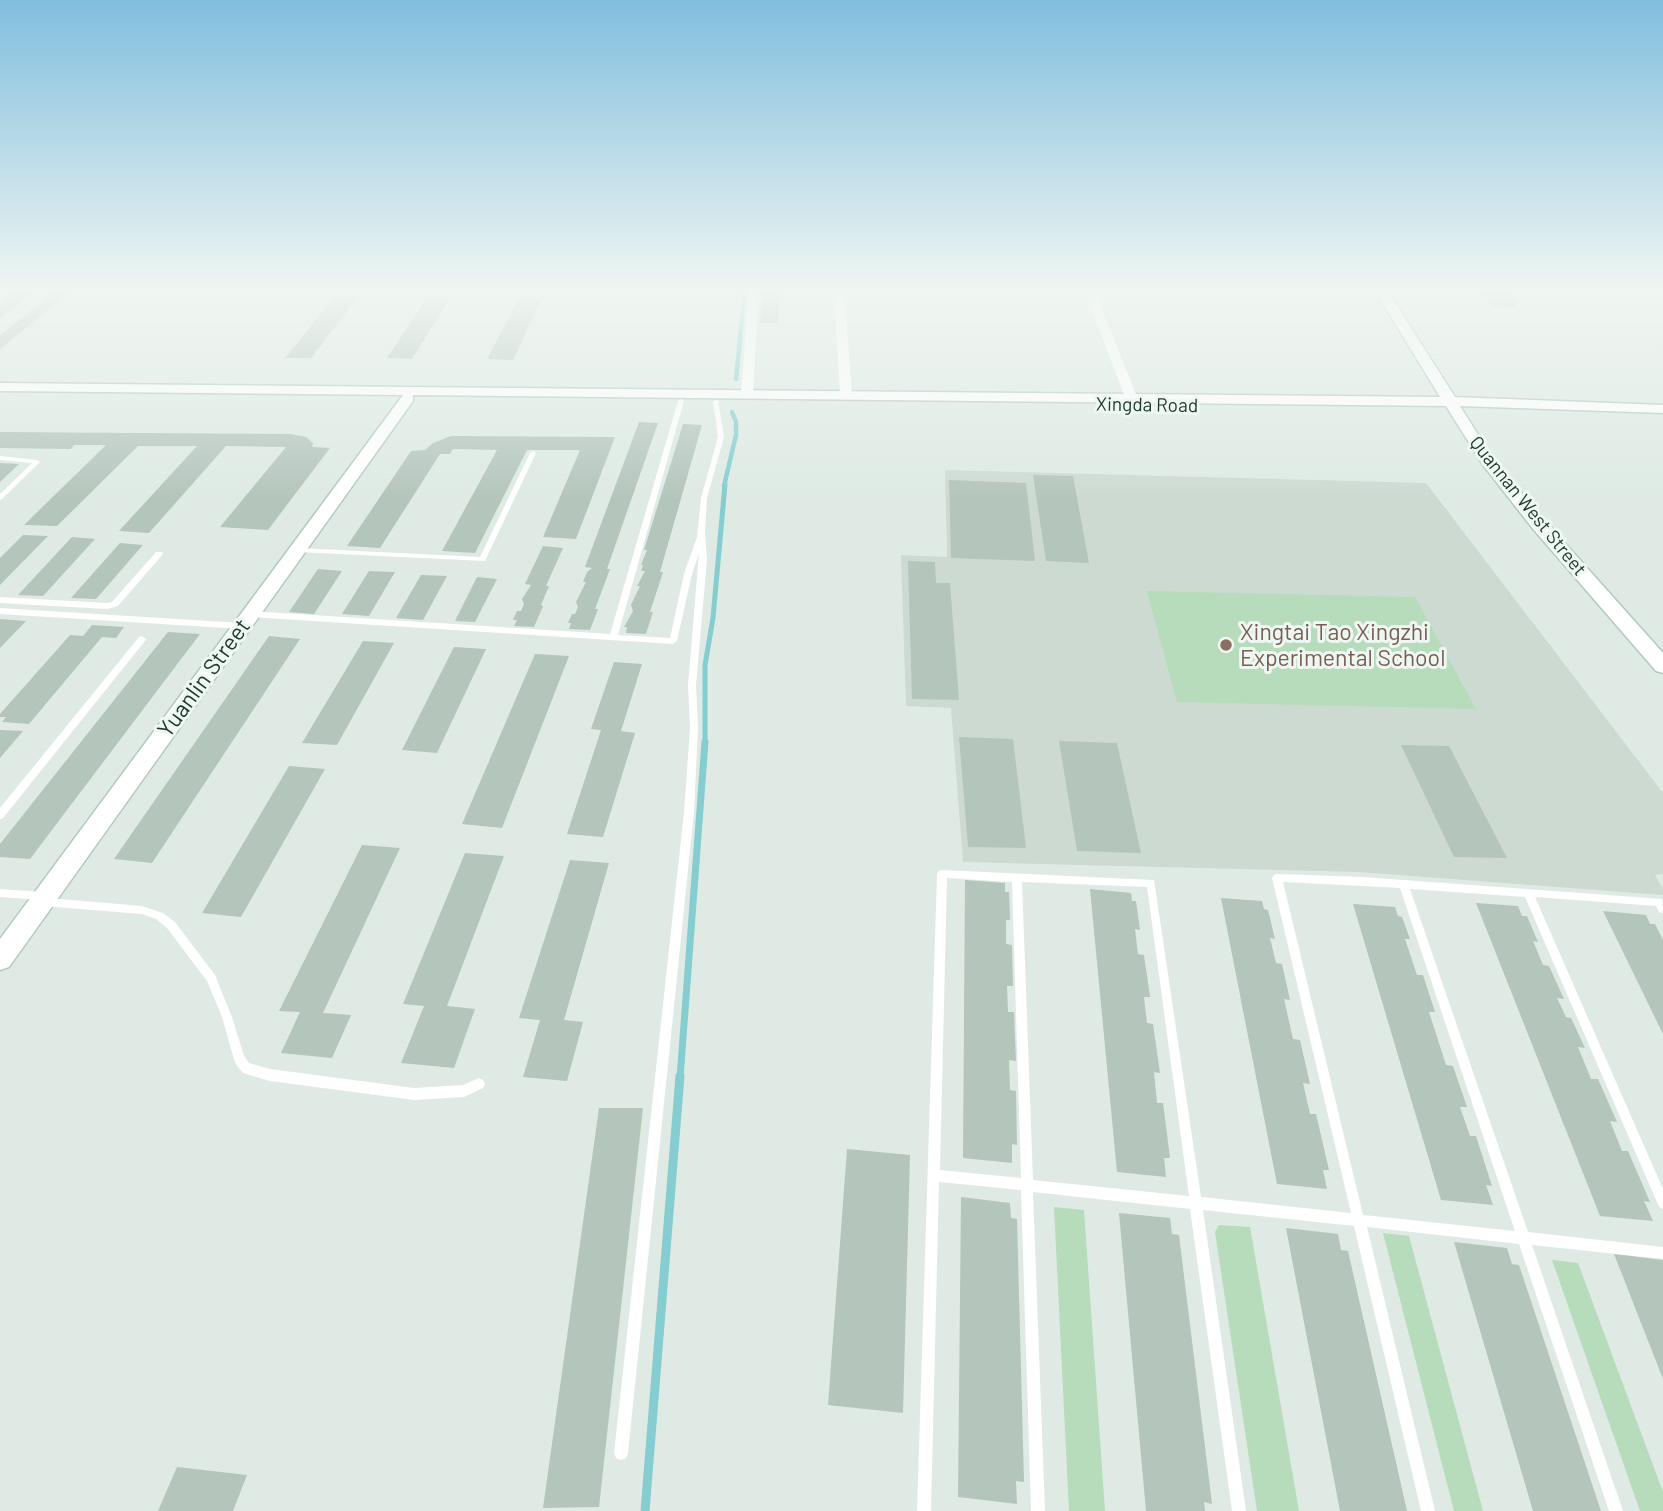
<!DOCTYPE html>
<html>
<head>
<meta charset="utf-8">
<style>
  body { margin:0 }
  canvas { display:block; background:#deeae3 }
</style>
</head>
<body>
<canvas width="1663" height="1511"></canvas>
<script>
const g = document.querySelector('canvas').getContext('2d');
g.lineJoin = 'round';
function paint(path, color) { g.fillStyle = color; g.fill(path, 'evenodd'); }
const shape = rows => new Path2D(rows.map(r => 'M' + r).join(''));
function trace(path, color, width, dash) { g.strokeStyle = color; g.lineWidth = width; g.lineCap = dash ? 'butt' : 'round'; g.setLineDash(dash || []); g.stroke(path); }
function write(font, color, halo, rows, align = 'center') {
  g.font = font + ' Barlow,sans-serif'; g.lineWidth = 6; g.setLineDash([]); g.textBaseline = 'middle'; g.strokeStyle = halo; g.fillStyle = color; for (const [text, x, y, turn = 0] of rows) {
    g.save(); g.translate(x, y); g.rotate((+turn || 0) * Math.PI / 180); g.textAlign = isNaN(turn) ? turn : align; if (halo) g.strokeText(text, 0, 0); g.fillText(text, 0, 0); g.restore();
  }
}
paint(shape([
  [945,470,1426,483,1663,793,1663,874,1655,875,1663,889,1663,895,1359,872,963,862,951,708,906,706,901,555,947,557]
]), '#cddad2');
paint(shape([
  [1147,591,1415,597,1476,709,1177,702],
  [1054,1207,1084,1210,1105,1511,1069,1511],
  [1219,1225,1250,1227,1299,1511,1257,1511,1215,1232],
  [1383,1233,1409,1236,1483,1511,1454,1511],
  [1552,1260,1578,1263,1663,1492,1663,1511,1640,1511]
]), '#b7dcbc');
trace(shape([
  [736,379,745,287],
  [724,486,736,435,736,422,732,412]
]), '#85cdd0', 4.5);
trace(shape([
  [705,744,705,665,713,618,725,484]
]), '#85cdd0', 5);
trace(shape([
  [680,1078,705,742]
]), '#85cdd0', 7);
trace(shape([
  [645,1511,680,1076]
]), '#85cdd0', 9);
paint(shape([
  [22,287,40,288,0,318,0,304],
  [763,287,781,287,778,323,760,323],
  [1478,287,1500,287,1505,293,1510,293,1519,304,1513,303,1516,307,1492,306,1485,297,1480,297,1477,292,1481,292],
  [60,288,75,288,0,349,0,335],
  [335,296,359,296,311,358,285,358],
  [428,296,451,297,412,359,387,358],
  [520,297,543,297,513,360,487,359],
  [639,422,658,423,607,569,610,569,595,609,598,609,590,630,569,629,571,623,568,623,572,614,575,614,578,607,576,602,586,582,583,582,587,572,592,568,585,567],
  [683,424,702,425,660,572,663,572,650,612,653,612,646,634,626,633,627,627,624,627,633,611,631,605,640,586,637,586,645,571,641,571,643,565,641,565,647,550,644,550],
  [0,432,291,434,306,437,313,443,312,447,330,448,268,530,220,527,286,447,226,446,149,533,119,531,197,446,138,446,57,526,24,525,106,445,74,445,71,449,0,448],
  [451,436,615,437,576,539,543,537,580,450,527,450,475,553,442,551,497,450,453,449,450,454,440,454,380,548,347,546,411,451,425,450,433,443],
  [0,463,19,464,0,482],
  [1033,475,1073,476,1089,563,1046,561],
  [949,480,1026,483,1035,561,951,558],
  [23,535,48,536,0,585,0,558],
  [72,537,95,539,43,596,18,595],
  [120,543,143,545,96,599,71,598],
  [543,546,563,548,546,586,549,586,541,605,543,606,534,627,514,626,517,620,513,620,517,611,521,611,524,604,522,599,531,585,525,584],
  [908,561,935,562,936,583,950,583,959,700,912,699],
  [318,569,342,571,314,614,289,612],
  [369,571,395,572,369,616,342,614],
  [421,575,447,576,423,620,396,618],
  [477,577,497,579,475,622,455,621],
  [0,619,26,621,0,648],
  [92,625,124,627,116,638,102,637,29,724,2,722,6,717,0,717,0,714,70,635,83,636],
  [168,632,200,634,30,859,0,857,0,844],
  [269,636,300,639,152,863,114,859],
  [363,641,394,643,337,745,302,743],
  [454,647,486,649,437,753,402,750],
  [535,654,569,656,502,828,462,824],
  [614,662,642,664,621,731,635,733,603,837,567,834,601,730,591,729],
  [0,730,23,731,0,758],
  [959,737,1013,739,1026,848,968,847],
  [1059,741,1117,743,1141,853,1077,851],
  [1401,745,1449,746,1507,858,1454,857],
  [289,766,325,769,241,917,202,913],
  [362,845,400,848,323,1013,351,1015,332,1058,281,1053,300,1012,279,1011],
  [465,853,504,856,447,1006,475,1009,454,1068,401,1063,424,1006,403,1004],
  [570,860,609,863,564,1020,583,1022,567,1081,523,1077,540,1020,519,1018],
  [965,880,1005,883,1005,892,1009,892,1010,920,1006,920,1006,944,1012,945,1013,986,1007,986,1008,1012,1014,1012,1016,1061,1009,1060,1010,1090,1016,1091,1017,1145,1012,1144,1012,1163,963,1158],
  [1090,889,1131,893,1132,901,1136,901,1140,930,1135,929,1138,954,1144,955,1150,997,1144,997,1147,1023,1153,1024,1160,1073,1154,1072,1157,1103,1163,1103,1170,1158,1164,1158,1166,1177,1117,1172],
  [1221,898,1262,901,1264,909,1268,910,1275,939,1270,938,1276,963,1282,964,1290,1000,1284,999,1293,1039,1300,1040,1310,1084,1303,1083,1310,1114,1316,1114,1329,1170,1323,1170,1327,1189,1277,1184],
  [1476,903,1518,906,1522,916,1527,916,1538,942,1533,941,1543,965,1549,966,1564,999,1557,998,1566,1017,1571,1018,1585,1048,1578,1047,1591,1079,1598,1079,1617,1122,1610,1121,1622,1151,1628,1151,1650,1202,1644,1201,1653,1221,1600,1216],
  [1353,904,1395,907,1398,916,1402,917,1410,939,1405,939,1417,975,1423,975,1435,1012,1429,1012,1446,1065,1453,1066,1467,1107,1460,1107,1470,1136,1476,1136,1492,1186,1486,1185,1493,1205,1441,1200],
  [1603,911,1646,915,1650,924,1655,924,1663,940,1663,1034],
  [599,1108,643,1108,599,1507,543,1508],
  [847,1149,910,1155,903,1413,828,1405],
  [961,1197,1010,1203,1011,1218,1017,1219,1024,1482,1016,1481,1017,1504,958,1497],
  [1119,1213,1170,1218,1172,1234,1179,1235,1212,1504,1204,1502,1205,1511,1146,1511],
  [1286,1228,1338,1234,1341,1250,1348,1251,1407,1511,1340,1511],
  [1454,1242,1507,1248,1512,1264,1519,1265,1601,1511,1533,1511],
  [1614,1254,1663,1260,1663,1379],
  [177,1467,247,1475,233,1511,158,1511]
]), '#b4c5bc');
const secondary = shape([
  [1373,287,1385,287,1455,397,1663,405,1663,413,1460,406,1494,460,1546,522,1663,653,1663,673,1656,671,1534,530,1483,465,1446,406,413,395,413,401,9,967,0,970,0,939,403,395,0,391,0,383,1440,397,1373,287]
]);
trace(secondary, '#b2cabe', 3);
paint(shape([
  [820,287,827,287,830,289,932,287,929,289,829,293,820,287],
  [681,399,684,401,618,635,670,638,684,574,697,537,701,498,718,437,713,401,718,400,724,437,707,498,705,531,707,560,696,685,698,728,694,812,628,1453,626,1458,621,1460,616,1458,614,1453,684,812,690,728,688,685,699,553,692,574,677,641,673,644,250,617,246,614,250,611,610,634,678,401,681,399],
  [533,451,536,453,485,561,297,552,293,550,297,548,480,557,530,453,533,451],
  [0,456,37,460,40,462,2,499,0,500,0,494,32,463,0,460,0,456],
  [156,552,162,552,163,554,118,606,107,609,0,603,0,597,107,603,112,602,156,552],
  [0,608,242,623,246,626,242,629,0,614,0,608],
  [142,636,146,639,145,641,3,818,0,819,0,808,139,637,142,636],
  [942,870,1154,880,1201,1197,1351,1213,1272,878,1274,875,1277,874,1363,877,1662,899,1663,913,1659,912,1656,906,1535,897,1663,1189,1663,1209,1659,1207,1525,897,1410,889,1528,1232,1663,1247,1663,1259,1532,1245,1623,1511,1609,1511,1519,1244,1367,1227,1435,1511,1421,1511,1354,1226,1203,1210,1246,1511,1232,1511,1190,1209,1033,1192,1045,1511,1031,1511,1021,1190,939,1182,931,1511,917,1511,937,874,939,871,942,870],
  [947,878,1012,882,1021,1178,940,1170,947,878],
  [1022,882,1147,887,1189,1196,1033,1180,1022,882],
  [1283,882,1400,888,1515,1231,1363,1215,1283,882],
  [0,889,44,892,47,893,49,896,48,898,142,906,163,913,175,922,215,975,232,1017,244,1056,249,1063,270,1069,414,1088,463,1085,479,1078,483,1080,485,1084,483,1088,464,1097,414,1100,270,1081,246,1074,242,1072,235,1063,222,1017,207,981,167,928,156,919,142,914,43,906,40,905,38,902,39,900,0,897,0,889]
]), '#fff');
paint(shape([
  [749,287,759,287,753,394,747,398,741,394,749,287],
  [1083,287,1093,287,1137,397,1135,400,1125,397,1083,287],
  [839,288,844,291,852,394,846,398,840,394,834,291,839,288]
]), '#fff');
paint(secondary, '#fff');
const sky = g.createLinearGradient(0, 0, 0, 499);
sky.addColorStop(0, '#80bede');
sky.addColorStop(0.58, '#f0f6f2');
sky.addColorStop(1, '#f0f6f200');
g.fillStyle = sky;
g.fillRect(0, 0, 1663, 499);
for (const [x, y, r, color] of [
  [1226,645,7,"#8d6e63"]
]) { const dot = new Path2D(); dot.arc(x, y, r, 0, 2 * Math.PI); g.fillStyle = color; g.fill(dot); trace(dot, '#eff7f2', 2.5); }
write('19px', '#203a30', '#eff7f2', [
  ["Xingda Road",1147,405,1],
  ["Quannan West Street",1528,506,51]
]);
write('23px', '#785e54', '#eff7f2', [
  ["Xingtai Tao Xingzhi",1240,632],
  ["Experimental School",1240,658]
], 'left');
write('23px', '#203a30', '#eff7f2', [
  ["Yuanlin Street",204,678,-54]
]);
</script>
</body>
</html>
